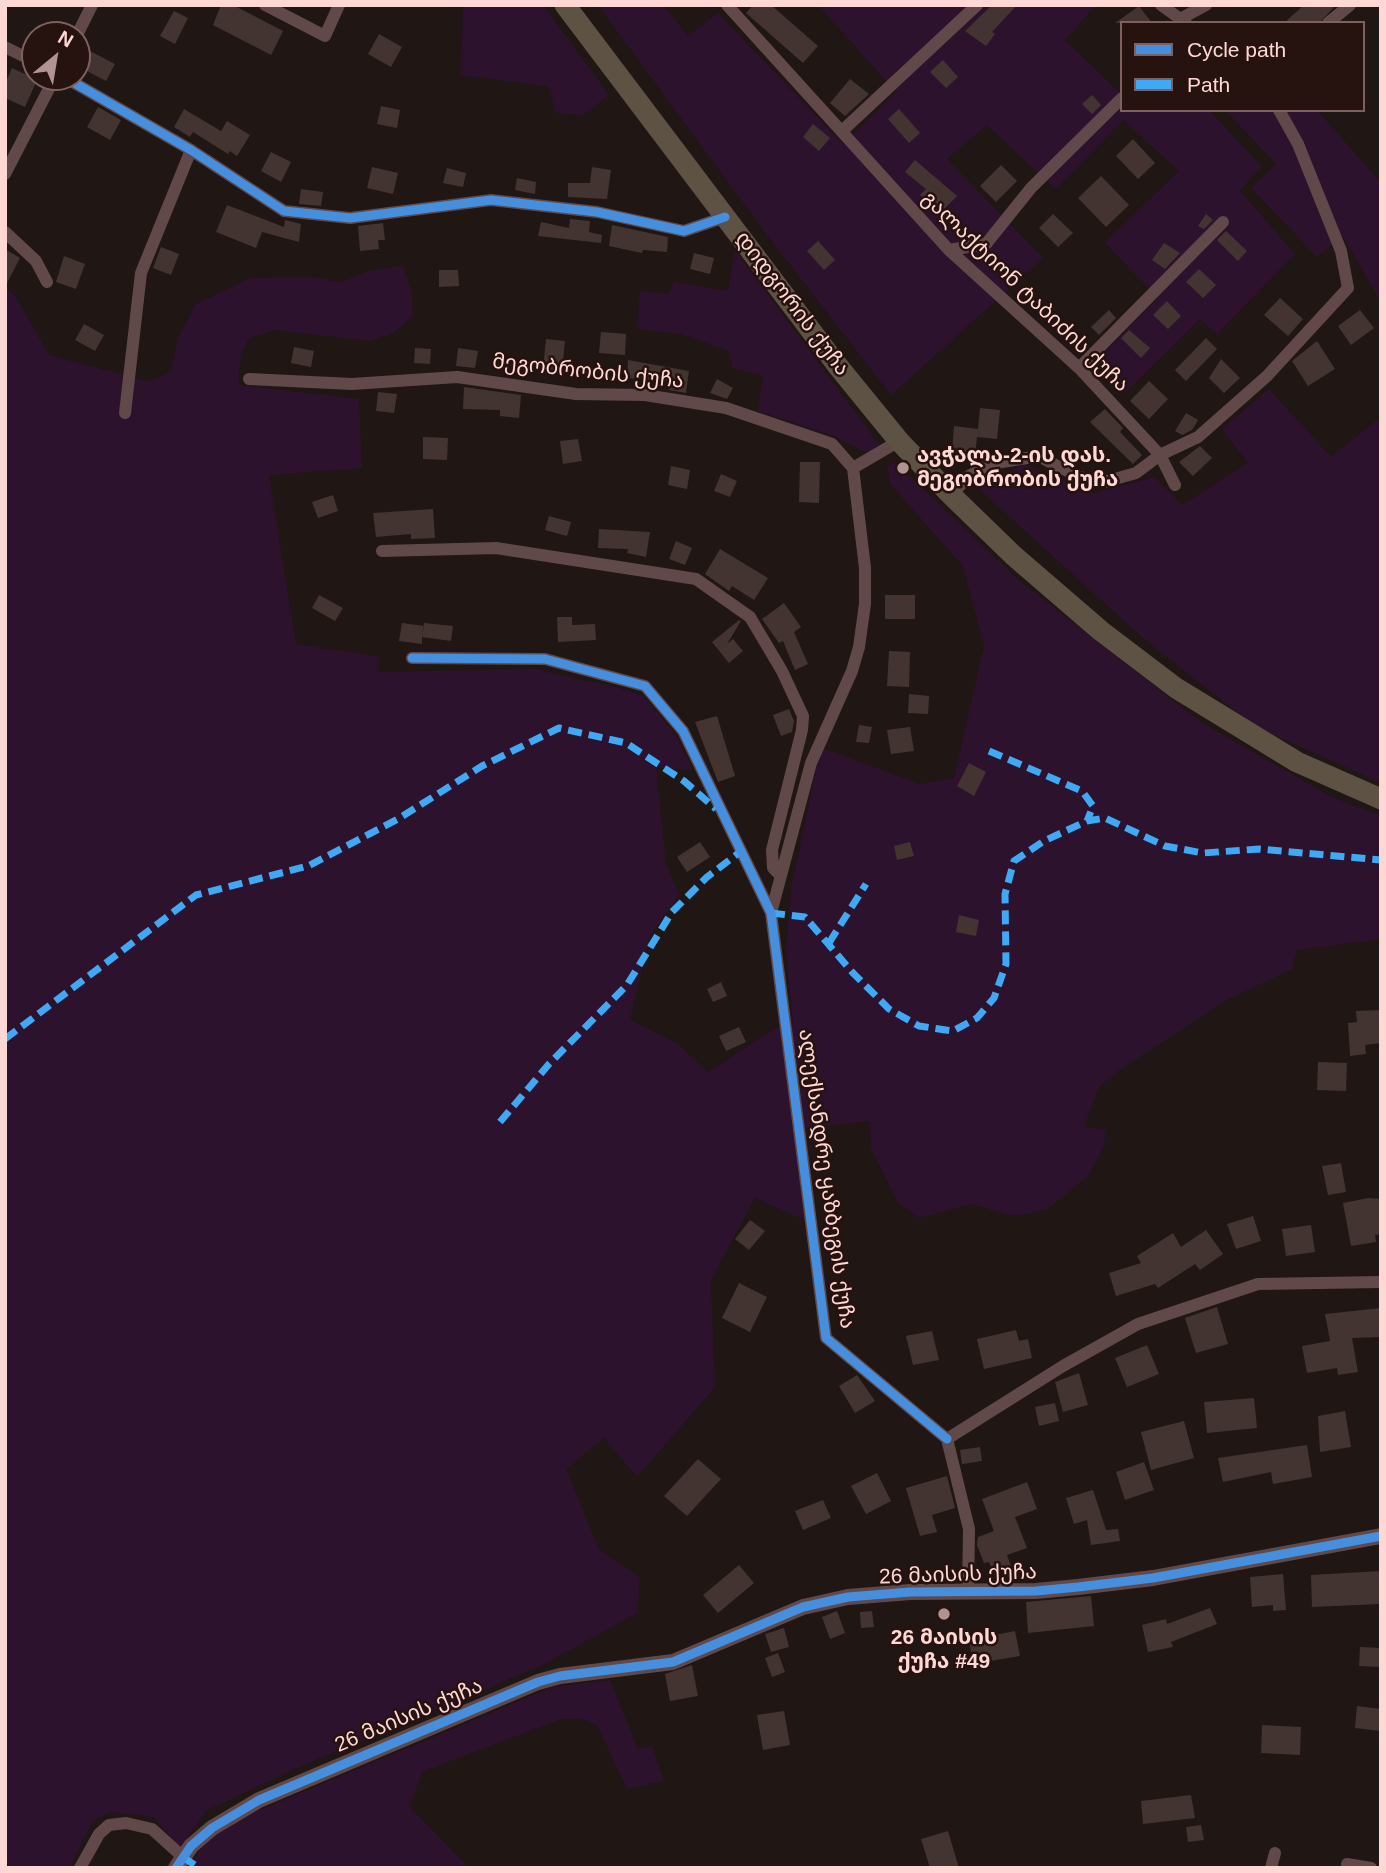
<!DOCTYPE html>
<html>
<head>
<meta charset="utf-8">
<style>
  body { margin:0 }
  #map { position:relative; width:1386px; height:1873px; overflow:hidden; background:#201614; font-family:Arial,sans-serif }
  canvas { display:block }
  .frame { position:absolute; inset:0; border:7px solid #ffd7d4; pointer-events:none }
  .legend { position:absolute; left:1120px; top:21px; width:245px; height:91px; box-sizing:border-box; background:#26120e; border:2px solid #7d615d; margin:0; padding:9px 12px; list-style:none; font-size:21px; color:#ffd7d4 }
  .legend li { display:flex; align-items:center; gap:14px; height:35px }
  .legend b { width:35px; border:2px solid #7d615d }
  .north { position:absolute; left:21px; top:21px; width:70px; height:70px; box-sizing:border-box; background:#26120e; border:2px solid #7d615d; border-radius:50%; rotate:30deg; font-size:19px; font-weight:700; line-height:28px; text-align:center; color:#ffd7d4 }
  .north::after { content:''; display:block; margin:auto; width:24px; height:32px; background:#b19391; clip-path:polygon(50% 0,100% 100%,50% 72%,0 100%) }
</style>
</head>
<body>
<div id="map">
<canvas width="1386" height="1873"></canvas>
<div class="frame"></div>
<ul class="legend">
<li><b style="height:9px;background:#468fdf"></b>Cycle path</li>
<li><b style="height:9px;background:#3fa9f5"></b>Path</li>
</ul>
<div class="north">N</div>
</div>
<script>
const g = document.querySelector('canvas').getContext('2d');
g.lineJoin = 'round';
function paint(path, color) { g.fillStyle = color; g.fill(path, 'evenodd'); }
const shape = rows => new Path2D(rows.map(r => 'M' + r).join(''));
function trace(path, color, width, dash) { g.strokeStyle = color; g.lineWidth = width; g.lineCap = dash ? 'butt' : 'round'; g.setLineDash(dash || []); g.stroke(path); }
function write(font, color, halo, rows, align = 'center') {
  g.font = font + ' Arial,"Noto Sans Georgian",sans-serif'; g.lineWidth = 5; g.setLineDash([]); g.textBaseline = 'middle'; g.strokeStyle = halo; g.fillStyle = color; for (const [text, x, y, turn = 0] of rows) {
    g.save(); g.translate(x, y); g.rotate((+turn || 0) * Math.PI / 180); g.textAlign = isNaN(turn) ? turn : align; if (halo) g.strokeText(text, 0, 0); g.fillText(text, 0, 0); g.restore();
  }
}
paint(shape([
  [470,5,543,5,609,95,583,115,556,113,548,86,461,75,463,8],
  [598,5,663,5,688,36,718,13,843,144,896,92,818,5,1096,5,1065,40,1122,95,1122,110,1209,110,1261,166,1240,191,1295,254,1217,334,1200,319,1125,393,1095,362,1158,298,1105,243,1179,171,1123,120,1055,189,987,125,947,159,1043,258,891,395,767,235],
  [1225,110,1317,110,1381,183,1381,302,1343,236,1317,257,1251,188,1276,164],
  [735,250,881,447,873,452,860,450,837,437,758,411,763,376,732,368,729,351,680,334,637,329,640,291,668,294,674,282,728,291],
  [403,266,412,293,413,315,394,333,370,341,275,330,249,338,241,355,238,385,359,399,362,468,269,475,296,644,379,657,378,672,533,669,616,687,644,696,676,735,693,770,656,768,666,863,679,895,650,936,630,1020,677,1043,708,1072,779,1026,793,1023,786,951,791,889,821,748,920,784,954,778,984,646,963,566,891,485,887,467,895,462,1022,583,1202,723,1332,797,1381,816,1381,939,1297,950,1292,969,1225,1001,1118,1071,1099,1087,1084,1127,1107,1129,1103,1148,1088,1176,1048,1209,1013,1216,971,1204,919,1218,898,1203,871,1148,869,1121,809,1128,794,1125,804,1220,755,1198,711,1280,715,1387,637,1477,604,1438,566,1469,599,1549,640,1578,637,1613,541,1666,299,1767,206,1811,180,1848,154,1817,110,1812,93,1821,69,1868,5,1868,5,286,17,299,49,355,149,382,171,371,178,338,196,304,251,278,313,277,341,282,370,271],
  [1269,389,1331,457,1381,417,1381,783,1255,726,1144,639,977,487,1024,464,1094,493,1154,477,1182,505,1248,463,1222,429],
  [610,1680,638,1749,652,1746,664,1781,627,1789,597,1725,582,1719,561,1719,422,1772,410,1807,469,1868,190,1868,199,1850,217,1832,234,1821,552,1687]
]), '#2c122d');
paint(shape([
  [221,5,233,5,283,31,271,55,213,25],
  [753,5,771,5,818,46,803,63,746,13],
  [992,5,1017,5,992,32,995,34,986,46,965,31],
  [1304,5,1336,5,1319,23,1284,23],
  [1139,6,1152,23,1115,23],
  [174,11,188,18,175,44,160,36],
  [379,34,402,47,391,67,368,54],
  [90,51,115,64,106,81,81,68],
  [943,60,958,77,946,88,930,72],
  [12,68,25,74,29,69,35,71,37,80,25,107,5,98,5,84],
  [850,79,869,94,845,116,830,103],
  [1092,95,1101,105,1092,114,1082,104],
  [381,106,400,110,397,128,377,124],
  [98,107,121,120,110,140,87,127],
  [184,109,221,131,227,121,250,135,237,156,230,151,228,154,193,132,190,137,174,127],
  [899,109,920,133,909,143,888,119],
  [813,124,830,138,819,151,803,137],
  [1133,139,1155,163,1138,179,1116,156],
  [271,152,291,162,281,182,261,171],
  [915,160,957,196,939,214,920,195,926,189,905,172],
  [1001,165,1017,181,996,202,980,186],
  [372,167,398,173,393,194,367,188],
  [592,167,611,170,607,199,568,197,568,183,590,183],
  [447,168,466,173,463,187,443,183],
  [1101,176,1129,205,1106,227,1078,198],
  [517,178,536,182,535,194,515,190],
  [301,189,323,192,321,206,299,204],
  [227,205,284,227,285,220,301,224,299,242,262,232,256,248,216,232],
  [1053,214,1073,233,1058,247,1039,228],
  [1206,214,1213,220,1204,229,1198,226],
  [570,219,590,221,589,232,602,235,601,243,538,236,541,222,569,228],
  [383,223,385,240,378,240,379,249,360,251,358,226],
  [612,225,668,237,667,252,643,250,642,253,609,246],
  [1226,231,1247,251,1238,261,1217,240],
  [818,241,835,260,824,270,807,251],
  [1164,243,1180,253,1165,269,1152,260],
  [161,247,179,254,171,275,153,268],
  [5,249,20,258,5,287],
  [694,253,714,258,710,274,690,269],
  [64,256,85,264,76,289,56,282],
  [1199,269,1216,285,1203,298,1186,282],
  [439,270,458,270,459,286,439,287],
  [1280,298,1303,319,1288,336,1264,315],
  [1167,301,1181,316,1168,329,1153,315],
  [1109,310,1116,318,1099,335,1091,327],
  [1360,310,1374,328,1351,345,1338,326],
  [84,324,104,335,95,351,75,340],
  [1129,330,1150,348,1141,358,1121,338],
  [601,332,626,334,625,355,599,353],
  [1206,338,1217,349,1186,381,1175,370],
  [546,339,565,341,562,371,543,369],
  [1317,341,1335,369,1308,386,1292,361],
  [294,347,314,351,311,367,291,363],
  [415,348,431,349,430,364,414,363],
  [458,348,478,351,475,368,456,366],
  [1221,359,1240,378,1224,393,1209,378],
  [628,360,689,371,686,393,669,390,670,381,627,378],
  [717,379,733,388,727,399,710,393],
  [1149,381,1168,399,1149,419,1130,401],
  [464,387,521,395,519,418,500,416,500,410,463,409],
  [378,392,397,394,394,413,376,411],
  [980,408,1000,410,997,439,977,437,975,457,952,452,954,426,978,429],
  [1105,409,1123,428,1120,432,1142,455,1133,464,1090,422],
  [1186,413,1198,420,1192,430,1182,435,1175,431],
  [423,437,448,438,447,460,423,459],
  [578,439,582,461,563,464,560,441],
  [1200,446,1212,458,1193,476,1179,462],
  [800,462,820,462,819,503,799,502],
  [671,466,690,470,687,489,668,485],
  [721,474,737,481,730,497,714,491],
  [333,495,338,511,318,518,312,502],
  [433,509,435,538,411,539,411,534,376,537,373,513],
  [549,516,571,522,567,536,545,530],
  [599,529,650,532,646,557,627,553,628,549,598,548],
  [676,541,692,548,685,565,669,559],
  [720,549,768,578,754,600,732,586,729,591,705,574],
  [319,595,343,608,335,621,312,608],
  [885,595,915,595,915,619,885,619],
  [784,603,801,627,794,632,808,664,795,670,783,641,779,643,762,619],
  [557,617,572,617,572,625,595,624,596,640,558,642],
  [739,620,741,621,727,644,733,639,743,651,729,663,712,642],
  [402,623,424,626,422,636,424,623,453,626,451,641,422,637,422,644,399,641],
  [889,651,910,652,909,687,887,686],
  [909,694,929,696,928,714,908,713],
  [789,709,794,721,792,732,781,736,773,715],
  [717,716,735,776,718,782,695,722],
  [859,725,872,727,869,743,856,742],
  [910,727,914,751,891,754,887,730],
  [969,763,986,772,974,796,957,786],
  [700,842,710,857,687,872,677,857],
  [910,842,914,856,897,860,894,846],
  [959,915,979,920,976,936,956,932],
  [721,982,727,996,713,1002,707,989],
  [1381,1010,1381,1043,1365,1045,1366,1054,1350,1056,1348,1023,1357,1022,1356,1011],
  [739,1027,746,1042,726,1051,719,1036],
  [1318,1062,1347,1063,1346,1091,1317,1090],
  [1341,1163,1346,1192,1328,1195,1322,1166],
  [1368,1198,1381,1199,1381,1234,1375,1235,1376,1242,1351,1246,1343,1203],
  [1253,1216,1261,1241,1236,1249,1227,1224],
  [750,1220,765,1231,749,1250,735,1239],
  [1311,1225,1315,1252,1286,1256,1282,1229],
  [1206,1230,1223,1254,1200,1270,1195,1264,1158,1288,1155,1284,1116,1296,1109,1273,1141,1263,1137,1256,1173,1233,1181,1247],
  [739,1283,767,1297,750,1332,722,1318],
  [1217,1307,1228,1344,1196,1353,1185,1318],
  [1381,1308,1381,1337,1352,1338,1358,1372,1338,1375,1337,1368,1307,1373,1302,1346,1330,1341,1325,1314],
  [1016,1330,1019,1341,1028,1339,1032,1358,984,1369,977,1339],
  [932,1331,939,1360,913,1365,906,1336],
  [1147,1345,1159,1374,1127,1387,1115,1358],
  [1079,1373,1088,1405,1063,1412,1055,1382],
  [857,1375,875,1401,855,1413,839,1386],
  [1254,1398,1257,1428,1207,1433,1204,1402],
  [1055,1403,1059,1421,1039,1426,1035,1407],
  [1345,1411,1351,1447,1320,1452,1318,1416],
  [1184,1421,1194,1458,1151,1470,1141,1432],
  [1307,1445,1312,1477,1273,1484,1271,1472,1223,1482,1218,1458],
  [980,1447,982,1461,962,1464,960,1450],
  [698,1459,721,1479,687,1516,664,1496],
  [1144,1462,1154,1490,1125,1500,1116,1472],
  [877,1473,891,1501,866,1514,851,1486],
  [947,1476,955,1508,932,1515,937,1532,920,1536,906,1488],
  [1027,1482,1037,1509,1015,1517,1027,1548,1007,1555,1011,1566,993,1573,989,1562,984,1563,977,1545,978,1537,994,1531,982,1499],
  [1093,1490,1106,1530,1118,1529,1120,1541,1091,1545,1087,1520,1074,1524,1066,1498],
  [823,1500,831,1518,803,1530,795,1511],
  [739,1565,754,1583,718,1613,703,1595],
  [1381,1571,1381,1604,1312,1607,1311,1575],
  [1283,1574,1286,1610,1273,1611,1273,1605,1252,1607,1250,1577],
  [1091,1596,1094,1626,1028,1633,1026,1602],
  [1210,1608,1217,1624,1171,1642,1173,1647,1148,1652,1142,1625,1166,1619,1167,1624],
  [837,1611,845,1633,830,1639,822,1617],
  [872,1611,874,1627,861,1628,860,1612],
  [784,1628,789,1647,771,1652,765,1634],
  [1015,1631,1020,1656,973,1664,969,1640],
  [1360,1647,1381,1648,1380,1667,1359,1666],
  [778,1653,785,1672,772,1677,765,1658],
  [692,1665,698,1696,670,1701,665,1674],
  [1357,1706,1381,1709,1381,1731,1355,1728],
  [784,1711,790,1745,763,1750,757,1715],
  [1262,1725,1301,1727,1300,1755,1261,1753],
  [1191,1795,1195,1818,1143,1824,1141,1801],
  [1201,1825,1204,1840,1188,1842,1186,1827],
  [948,1831,959,1868,930,1868,921,1839]
]), '#433432');
trace(shape([
  [265,5,325,36,339,5],
  [727,5,949,250,1079,368,1160,455,1175,485],
  [1161,5,1186,23],
  [1180,19,1206,5],
  [1328,23,1350,5],
  [77,35,92,5],
  [5,47,35,62],
  [64,77,191,150,284,211,350,218,491,200,597,212,684,231,725,217],
  [842,131,977,5],
  [5,174,55,77],
  [5,232,36,261,47,282],
  [949,250,986,244,1031,188,1122,98],
  [1079,368,1223,222],
  [249,379,352,384,457,377,576,394,645,395,726,408,832,444,853,468,899,441],
  [125,413,141,273,191,150],
  [951,495,969,476,990,464,1033,457,1042,458,1079,477,1104,482,1136,473,1160,455,1198,437,1267,376,1348,288,1341,251,1298,144,1279,110],
  [382,551,496,548,696,579,750,617,782,671,803,716,802,730,772,850,773,868,781,876],
  [412,658,545,659,645,686,683,731,771,913,826,1338,947,1439],
  [771,913,811,763,852,671,859,647,865,604,865,568,853,468],
  [947,1439,1063,1366,1138,1324,1258,1284,1381,1282],
  [947,1439,969,1529,968,1593],
  [1347,1864,1371,1868],
  [80,1868,99,1834,109,1825,126,1823,152,1829,183,1857],
  [1271,1868,1275,1853]
]), '#614949', 12);
trace(shape([
  [176,1868,191,1846,212,1828,259,1800,538,1682,560,1676,673,1662,803,1607,848,1597,910,1592,1036,1591,1078,1587,1153,1578,1381,1536]
]), '#614949', 16);
trace(shape([
  [565,5,837,365,899,441,951,495,1014,556,1101,631,1176,688,1297,762,1381,799]
]), '#5e5245', 21);
trace(shape([
  [989,751,1082,791,1093,806,1087,821],
  [771,913,805,917,853,973,889,1009,919,1026,953,1031,977,1018,994,998,1006,964,1005,894,1014,861,1044,841,1087,821,1105,818,1165,846,1203,853,1259,849,1381,860],
  [829,943,866,884],
  [5,1039,196,895,308,866,398,819,482,766,559,728,626,743,684,781,716,809],
  [500,1122,549,1064,627,985,672,912,707,877,740,852],
  [183,1857,199,1868]
]), '#3fa9f5', 7, [14, 7]);
trace(shape([
  [64,77,191,150,284,211,350,218,491,200,597,212,684,231,725,217],
  [412,658,545,659,645,686,683,731,771,913,826,1338,947,1439],
  [176,1868,191,1846,212,1828,259,1800,538,1682,560,1676,673,1662,803,1607,848,1597,910,1592,1036,1591,1078,1587,1153,1578,1381,1536]
]), '#468fdf', 9);
for (const [x, y, r, color] of [
  [903,468,7,"#b19391"],
  [944,1614,7,"#b19391"]
]) { const dot = new Path2D(); dot.arc(x, y, r, 0, 2 * Math.PI); g.fillStyle = color; g.fill(dot); trace(dot, '#26120e', 2.5); }
write('21px', '#ffd7d4', '#26120e', [
  ["გალაქტიონ ტაბიძის ქუჩა",1025,292,44],
  ["დიდგორის ქუჩა",792,304,53],
  ["მეგობრობის ქუჩა",588,372,6],
  ["ალექსანდრე ყაზბეგის ქუჩა",826,1179,82],
  ["26 მაისის ქუჩა",958,1575,-2],
  ["26 მაისის ქუჩა",409,1716,-23]
]);
write('bold 21px', '#ffd7d4', '#26120e', [
  ["ავჭალა-2-ის დას.",917,456],
  ["მეგობრობის ქუჩა",917,480],
  ["26 მაისის",944,1638,"center"],
  ["ქუჩა #49",944,1662,"center"]
], 'left');
</script>
</body>
</html>
